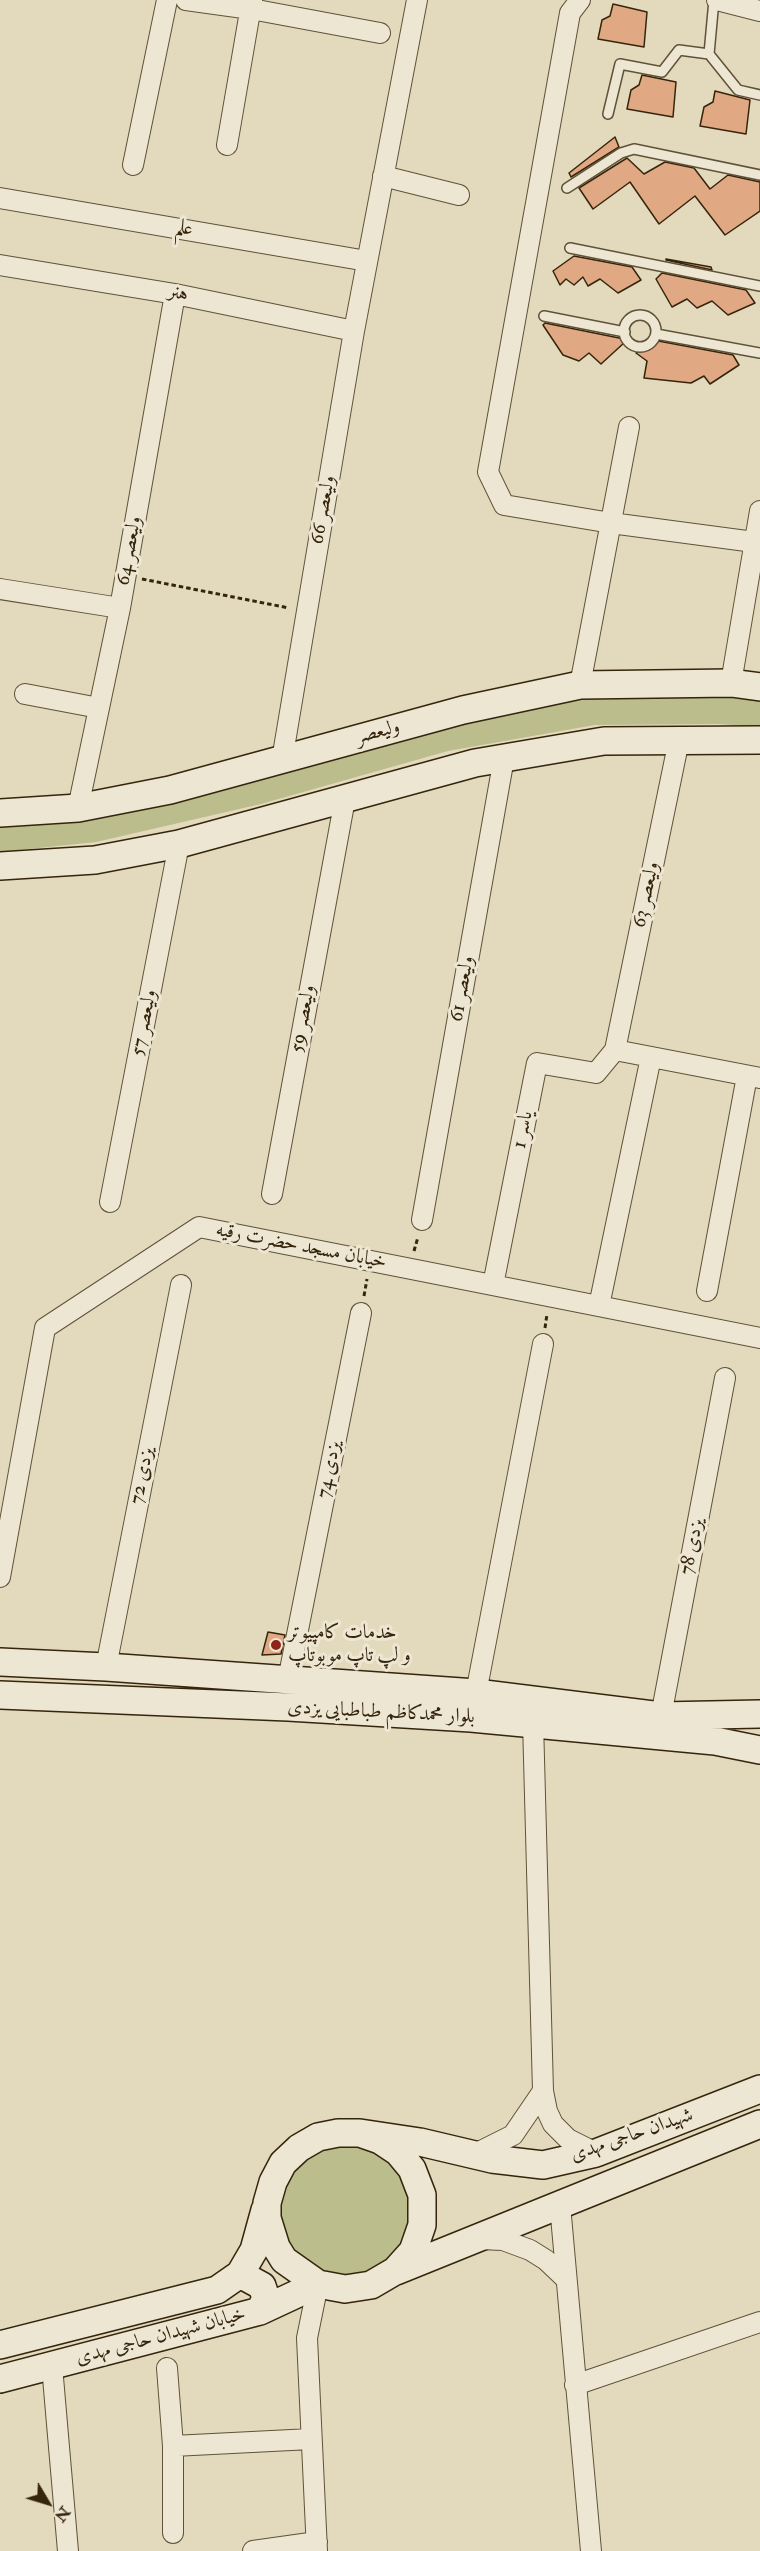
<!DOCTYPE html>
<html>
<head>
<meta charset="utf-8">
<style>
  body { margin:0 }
  #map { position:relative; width:760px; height:2551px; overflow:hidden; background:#e3d9bc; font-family:"IM FELL Double Pica",serif }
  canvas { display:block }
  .north { position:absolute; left:18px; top:2473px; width:60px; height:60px; -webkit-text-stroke:4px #ede6d3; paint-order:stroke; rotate:128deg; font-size:16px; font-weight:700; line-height:24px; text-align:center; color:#35250c }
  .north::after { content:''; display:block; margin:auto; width:21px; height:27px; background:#35250c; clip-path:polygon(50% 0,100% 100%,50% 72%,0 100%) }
</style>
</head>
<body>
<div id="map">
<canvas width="760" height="2551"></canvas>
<div class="north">N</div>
</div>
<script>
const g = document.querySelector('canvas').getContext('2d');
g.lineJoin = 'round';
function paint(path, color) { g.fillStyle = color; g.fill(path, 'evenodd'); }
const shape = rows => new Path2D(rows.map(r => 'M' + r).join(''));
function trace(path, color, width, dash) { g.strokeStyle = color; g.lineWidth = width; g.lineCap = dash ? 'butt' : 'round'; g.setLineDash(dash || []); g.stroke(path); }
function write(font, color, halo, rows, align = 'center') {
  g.font = font + ' "IM FELL Double Pica",Amiri,serif'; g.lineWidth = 6; g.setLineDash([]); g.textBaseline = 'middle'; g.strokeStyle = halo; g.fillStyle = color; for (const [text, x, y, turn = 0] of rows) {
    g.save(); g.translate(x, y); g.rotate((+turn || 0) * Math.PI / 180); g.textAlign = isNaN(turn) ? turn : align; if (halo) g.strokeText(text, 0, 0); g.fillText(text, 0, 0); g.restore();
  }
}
paint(shape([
  [732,696,760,699,760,727,719,724,595,725,448,751,261,804,96,842,0,852,0,823,482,716,595,698],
  [343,2143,387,2153,417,2204,395,2271,330,2281,289,2255,275,2202,302,2155]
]), '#bbbd8c');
const building = shape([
  [613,4,647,12,644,47,598,39,602,20,610,16,613,4],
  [642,75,676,82,673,117,627,109,631,90,639,85,642,75],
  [715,91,750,100,746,134,700,126,704,107,713,102,715,91],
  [615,137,619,147,571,177,569,173,615,137],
  [627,158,644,174,665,162,694,168,710,189,728,175,760,182,760,211,725,235,695,196,659,224,630,182,593,209,579,188,627,158],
  [574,256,632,267,641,280,618,293,600,279,588,286,583,277,574,285,566,279,560,285,553,271,574,256],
  [666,259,711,267,712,270,666,260,666,259],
  [662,273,746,290,755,303,728,315,712,301,697,308,687,299,672,307,656,279,662,273],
  [545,323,624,339,625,342,601,364,589,353,579,361,563,355,543,325,545,323],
  [653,340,733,355,739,365,710,384,704,376,691,383,644,378,647,361,636,353,653,340],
  [268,1632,285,1635,281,1654,262,1655,268,1632]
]);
paint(building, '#e1a983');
trace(building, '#35250c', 1.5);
const lane = shape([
  [714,0,709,54,738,90,760,95],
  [608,114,620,64,662,72,679,50,709,54],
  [567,188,621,153,634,149,760,175],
  [570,248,760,286],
  '624 331a16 16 0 1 1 32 0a16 16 0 1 1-32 0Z',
  [544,316,625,332],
  [656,334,760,353]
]);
const street = shape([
  [186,0,251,9,380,33],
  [580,0,570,13,488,472,504,505,611,523,754,542],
  [717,0,760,11],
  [227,145,252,0],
  [133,165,167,0],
  [383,176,459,195],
  [0,198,367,261],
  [0,265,175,294,354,331],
  [0,589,120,608],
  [731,683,760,511],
  [580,685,629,427],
  [25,694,99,708],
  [282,760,354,331,417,0],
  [78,808,120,608,175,294],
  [615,1050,760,1078],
  [272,1194,345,799],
  [110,1202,179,844],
  [422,1220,504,758],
  [493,1285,537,1063,596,1073,615,1050,679,740],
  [707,1291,747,1076],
  [599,1306,651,1057],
  [0,1577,45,1328,199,1227,760,1338],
  [106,1667,181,1285],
  [288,1680,361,1313],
  [476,1693,543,1344],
  [661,1716,725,1378],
  [533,1722,543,2091,547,2111,553,2124,568,2139,596,2153],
  [473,2155,513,2135,543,2091],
  [560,2205,591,2551],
  [479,2239,503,2240,530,2250,546,2260,566,2279],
  [52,2366,68,2551],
  [167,2368,173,2446,173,2533],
  [575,2385,760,2322],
  [173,2446,311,2439],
  [253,2551,317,2542],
  [317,2551,307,2338,318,2284]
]);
const secondary = shape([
  [0,813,78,808,170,790,463,710,580,685,731,683,760,687],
  [0,866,95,860,179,844,475,763,604,741,760,740],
  [0,1662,106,1667,476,1693,661,1716,760,1714],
  [0,1695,288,1707,471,1718,715,1741,760,1750],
  [360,2133,380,2140,398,2152,412,2169,422,2195,422,2225,413,2251,395,2271,371,2285,345,2289,318,2284,284,2260,276,2247,267,2218,267,2203,273,2182,283,2163,299,2148,318,2137,338,2133,360,2133,420,2142,492,2159,543,2165,596,2153,760,2089],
  [396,2271,760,2124],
  [240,2274,262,2286,266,2298,260,2311],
  [0,2345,217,2290,240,2274,254,2250,265,2210],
  [0,2379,260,2311,318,2284]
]);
trace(lane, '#605238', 12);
trace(street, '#605238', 22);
trace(secondary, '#35250c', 30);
trace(shape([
  [142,579,289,608],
  [414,1251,418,1237],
  [364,1296,367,1279],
  [545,1328,547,1314]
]), '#35250c', 3, [4.5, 3]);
trace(lane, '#ede6d3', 9);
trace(street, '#ede6d3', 20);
trace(secondary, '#ede6d3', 27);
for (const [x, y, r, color] of [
  [276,1645,6,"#8f2418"]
]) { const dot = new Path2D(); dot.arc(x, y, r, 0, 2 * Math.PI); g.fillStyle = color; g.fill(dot); trace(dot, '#ede6d3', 2); }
write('20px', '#35250c', '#ede6d3', [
  ["علم",184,229,10],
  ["هنر",178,294,11],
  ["ولیعصر 66",324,510,-80],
  ["ولیعصر 64",130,551,-80],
  ["ولیعصر",378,733,-15],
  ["ولیعصر 63",647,895,-78],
  ["ولیعصر 61",463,989,-80],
  ["ولیعصر 59",304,1019,-80],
  ["ولیعصر 57",145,1023,-79],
  ["یاسر 1",524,1130,-79],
  ["خیابان مسجد حضرت رقیه",301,1247,11],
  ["یزدی 74",330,1470,-79],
  ["یزدی 72",143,1476,-79],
  ["یزدی 78",693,1547,-79],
  ["بلوار محمدکاظم طباطبایی یزدی",381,1713,3],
  ["شهیدان حاجی مهدی",632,2136,-19],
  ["خیابان شهیدان حاجی مهدی",161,2337,-15]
]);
write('20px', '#35250c', '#ede6d3', [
  ["خدمات کامپیوتر",288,1634],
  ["و لپ تاپ موبوتاپ",288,1657]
], 'left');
</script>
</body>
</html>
